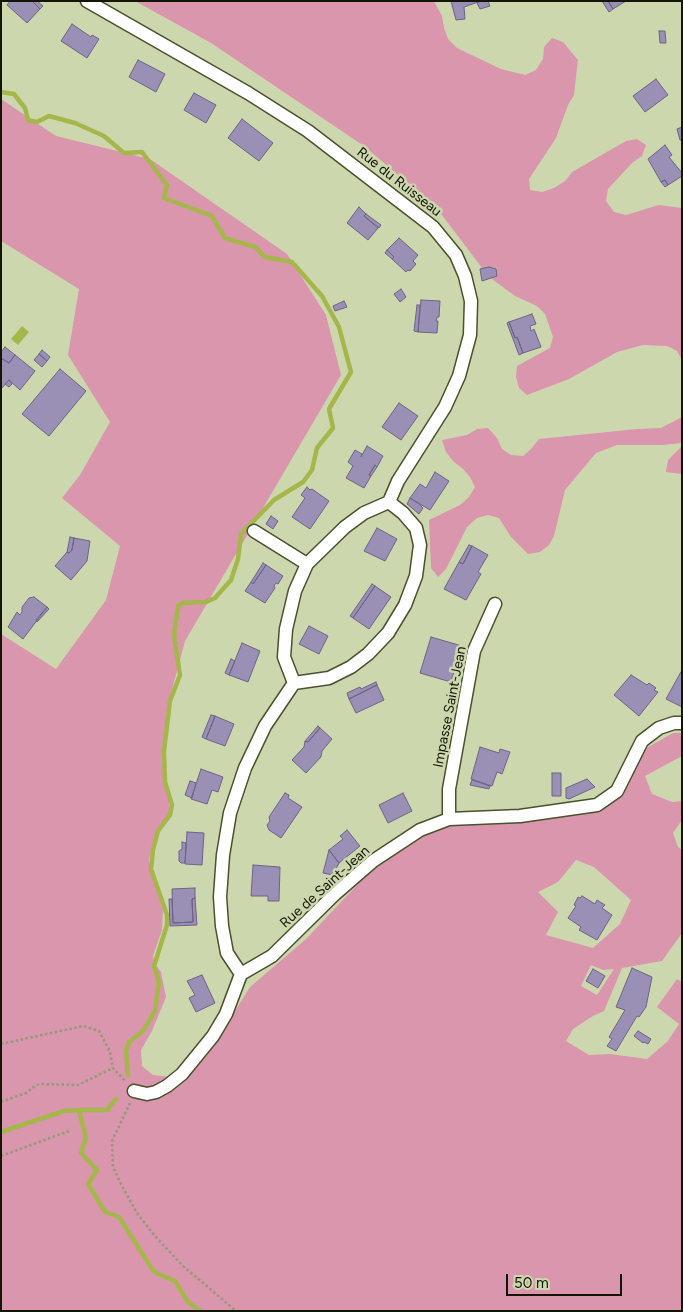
<!DOCTYPE html>
<html>
<head>
<meta charset="utf-8">
<style>
  body { margin:0 }
  #map { position:relative; width:683px; height:1312px; overflow:hidden; background:#cdd7ae; font-family:Figtree,sans-serif }
  canvas { display:block }
  .frame { position:absolute; inset:0; border:2px solid #131607; pointer-events:none }
  .scale { position:absolute; left:506px; top:1274px; width:116px; height:22px; box-sizing:border-box; border:2px solid #131607; border-top:0; padding-left:6px; font-size:15px; line-height:18px; white-space:nowrap; color:#131607; -webkit-text-stroke:4px #cdd7ae; paint-order:stroke }
</style>
</head>
<body>
<div id="map">
<canvas width="683" height="1312"></canvas>
<div class="frame"></div>
<div class="scale">50 m</div>
</div>
<script>
const g = document.querySelector('canvas').getContext('2d');
g.lineJoin = 'round';
function paint(path, color) { g.fillStyle = color; g.fill(path, 'evenodd'); }
const shape = rows => new Path2D(rows.map(r => 'M' + r).join(''));
function trace(path, color, width, dash) { g.strokeStyle = color; g.lineWidth = width; g.lineCap = dash ? 'butt' : 'round'; g.setLineDash(dash || []); g.stroke(path); }
function write(font, color, halo, rows, align = 'center') {
  g.font = font + ' Figtree,sans-serif'; g.lineWidth = 5; g.setLineDash([]); g.textBaseline = 'middle'; g.strokeStyle = halo; g.fillStyle = color; for (const [text, x, y, turn = 0] of rows) {
    g.save(); g.translate(x, y); g.rotate((+turn || 0) * Math.PI / 180); g.textAlign = isNaN(turn) ? turn : align; if (halo) g.strokeText(text, 0, 0); g.fillText(text, 0, 0); g.restore();
  }
}
paint(shape([
  [135,1,434,1,442,16,444,28,448,39,457,48,501,69,525,75,536,70,543,59,544,47,552,38,563,42,578,60,574,95,568,105,556,138,529,179,530,190,542,192,554,188,565,181,572,172,626,141,637,139,646,145,642,156,632,163,608,189,606,201,614,212,626,215,659,205,682,208,682,360,677,351,667,346,643,345,617,352,569,379,527,395,519,388,516,377,517,366,550,348,553,337,545,314,537,306,515,296,488,276,436,207,364,146,211,43],
  [1,99,56,136,150,159,287,254,326,315,341,375,185,641,169,701,165,736,163,779,169,800,170,812,156,833,149,860,153,880,163,910,162,930,153,956,155,964,161,972,166,997,152,1031,141,1050,142,1066,153,1075,170,1077,175,1084,196,1068,209,1053,250,987,306,939,359,883,397,850,442,825,499,824,580,815,622,796,643,750,673,733,682,733,682,756,645,776,652,794,672,802,682,801,682,820,673,833,678,847,682,850,682,933,662,961,622,968,604,1011,593,1016,573,1029,566,1041,589,1055,610,1054,647,1059,668,1041,679,1024,657,1007,677,979,682,982,682,1311,1,1311,1,634,56,669,106,600,120,546,62,498,80,475,110,422,68,355,79,289,1,241],
  [576,860,594,867,631,900,620,924,593,948,546,935,558,912,538,892,558,882],
  [591,965,603,970,614,969,597,995,581,986],
  [682,417,682,443,662,445,617,445,596,453,565,490,554,536,549,545,540,552,528,554,511,537,499,518,488,515,477,518,467,527,446,569,438,577,431,568,429,520,460,505,469,497,475,487,470,477,463,469,453,461,446,452,442,440,467,435,477,429,488,428,497,438,502,449,511,455,523,456,531,449,539,439,637,429,661,428],
  [682,446,682,474,666,472,668,460]
]), '#da96ac');
paint(shape([
  [22,326,29,332,18,345,11,339]
]), '#a5b74a');
trace(shape([
  [1,92,14,94,25,108,28,120,37,122,49,116,75,123,104,136,124,153,142,152,167,185,164,198,212,216,225,238,255,247,265,257,292,262,322,296,339,327,351,372,329,409,333,428,317,448,312,470,303,482,274,500,241,534,238,559,231,580,215,598,206,602,183,603,178,606,174,635,180,675,170,701,164,751,165,782,172,805,170,815,158,831,153,850,151,869,167,915,167,925,154,966,159,982,155,1011,143,1031,129,1042,126,1051,128,1075],
  [116,1099,107,1110,79,1110,86,1138,81,1153,97,1170,88,1184,105,1212,119,1217,154,1272,175,1281,188,1302,200,1311],
  [1,1132,64,1111,79,1110]
]), '#a5b74a', 4.5);
const building = shape([
  [10,1,32,1,40,9,27,23,7,5,10,1],
  [32,1,37,1,43,6,40,9,32,1],
  [451,1,481,1,464,7,465,19,456,20,451,1],
  [481,1,488,1,490,6,480,9,477,3,481,1],
  [602,1,608,1,613,9,609,12,602,1],
  [608,1,626,1,613,9,608,1],
  [72,24,91,37,92,35,99,39,87,58,61,41,72,24],
  [659,31,665,31,666,43,660,43,659,31],
  [138,60,165,74,156,92,129,77,138,60],
  [656,79,668,95,645,112,633,96,656,79],
  [194,93,216,105,206,123,184,110,194,93],
  [242,119,273,143,259,161,228,138,242,119],
  [682,127,682,140,680,140,677,129,682,127],
  [665,145,672,155,669,157,682,173,682,176,668,185,665,180,661,182,648,159,665,145],
  [665,180,668,185,665,187,661,182,665,180],
  [359,207,366,214,364,216,378,228,368,240,347,223,359,207],
  [366,214,381,225,379,228,364,216,366,214],
  [399,238,418,255,413,261,416,264,410,271,408,270,406,272,392,259,394,257,387,250,399,238],
  [387,250,394,257,392,259,385,253,387,250],
  [489,267,496,269,497,276,482,281,480,269,489,267],
  [401,289,406,297,400,302,394,294,401,289],
  [421,300,440,301,439,317,437,317,436,321,438,321,437,333,418,332,421,300],
  [344,301,347,307,335,311,333,306,344,301],
  [417,305,420,305,418,332,414,331,417,305],
  [532,314,536,324,530,326,531,331,534,329,541,347,523,353,517,337,515,338,509,322,532,314],
  [509,322,515,338,517,337,523,353,519,355,507,323,509,322],
  [5,347,15,355,9,363,1,358,1,352,5,347],
  [42,350,50,357,47,361,39,354,42,350],
  [39,354,47,361,42,367,34,360,39,354],
  [15,355,35,371,20,390,9,380,1,389,1,358,9,363,15,355],
  [60,369,86,391,49,436,22,414,60,369],
  [9,380,12,384,9,387,5,384,9,380],
  [399,403,418,416,401,440,382,427,399,403],
  [367,446,383,456,377,467,375,465,369,475,371,476,364,488,346,478,353,466,348,462,355,450,362,454,361,457,367,446],
  [375,465,377,467,371,476,369,475,375,465],
  [435,472,449,481,430,510,410,498,420,484,426,488,435,472],
  [307,487,310,490,312,489,329,501,310,529,292,517,305,498,301,495,307,487],
  [410,498,421,505,421,506,423,508,419,514,407,504,410,498],
  [271,516,278,521,273,529,266,524,271,516],
  [377,528,397,539,385,561,364,551,377,528],
  [70,537,74,538,72,550,69,553,67,552,70,537],
  [74,538,90,541,87,561,71,580,55,566,67,552,69,553,72,550,74,538],
  [469,545,472,546,463,564,459,562,469,545],
  [472,546,488,555,478,572,481,574,466,600,444,589,459,562,463,564,472,546],
  [263,563,266,565,253,584,251,582,263,563],
  [266,565,283,576,278,584,276,583,274,586,275,588,265,603,245,591,251,582,253,584,266,565],
  [372,584,375,586,353,618,350,616,372,584],
  [375,586,391,597,369,629,353,618,375,586],
  [34,597,47,607,23,639,8,627,17,612,20,615,22,612,22,607,29,598,34,597],
  [47,607,49,609,37,622,36,620,47,607],
  [309,626,328,636,319,654,299,644,309,626],
  [431,637,462,646,451,682,420,673,431,637],
  [242,643,260,651,248,682,229,675,242,643],
  [231,659,235,661,229,675,225,673,231,659],
  [682,670,682,707,666,699,682,670],
  [631,675,647,685,649,683,656,688,654,690,658,692,639,716,614,695,631,675],
  [376,682,377,685,349,699,347,693,360,687,361,689,376,682],
  [377,685,384,700,356,713,349,699,377,685],
  [211,715,215,716,206,739,202,737,211,715],
  [215,716,234,724,225,746,206,739,215,716],
  [318,726,320,728,308,742,305,741,318,726],
  [320,728,332,739,322,751,321,757,306,773,292,760,304,747,305,741,308,742,320,728],
  [480,747,499,753,500,749,510,752,502,774,497,772,492,786,471,779,480,747],
  [201,769,223,777,218,792,212,790,207,804,191,799,201,769],
  [552,773,561,773,561,796,552,796,552,773],
  [587,779,595,787,569,799,566,798,566,788,587,779],
  [472,780,490,786,489,789,470,785,472,780],
  [190,781,196,783,192,798,185,795,190,781],
  [285,793,289,795,288,798,302,807,281,838,269,830,267,825,270,821,269,817,285,793],
  [403,793,412,811,388,823,379,805,403,793],
  [347,830,360,846,339,863,329,850,343,839,340,836,347,830],
  [187,832,204,833,202,865,185,864,187,832],
  [182,842,186,843,185,863,181,863,179,861,179,851,182,849,182,842],
  [329,850,339,863,333,875,323,873,329,850],
  [253,865,280,867,279,901,268,901,268,896,251,896,253,865],
  [195,888,195,898,192,899,193,922,173,923,172,889,195,888],
  [582,896,595,904,597,900,605,905,602,908,612,915,597,940,579,930,581,927,568,918,576,906,574,905,578,897,580,898,582,896],
  [195,898,197,925,170,926,169,899,172,899,173,923,193,922,192,899,195,898],
  [632,968,652,977,646,1007,639,1017,637,1016,616,1051,607,1046,612,1039,609,1037,625,1010,616,1007,632,968],
  [593,969,605,976,598,988,586,981,593,969],
  [202,975,215,1003,196,1012,189,998,195,995,187,981,202,975],
  [638,1031,651,1039,648,1044,644,1042,643,1043,634,1036,638,1031]
]);
paint(building, '#9a8fb4');
trace(building, '#6d6385', 1);
const street = shape([
  [87,1,248,93,308,131,433,227,456,255,465,276,471,301,470,335,459,376,445,407,398,481,389,502],
  [389,502,403,513,416,528,420,545,416,576,405,605,388,633,368,654,351,667,329,678,294,683,284,657,286,629,295,591,307,564,345,527,364,513,389,502],
  [254,531,307,564],
  [449,819,449,789,474,651,495,604],
  [241,974,227,953,222,926,220,897,223,855,230,813,245,768,265,726,294,683],
  [134,1091,147,1094,156,1092,167,1086,182,1074,213,1036,226,1014,241,974,272,956,335,894,373,861,420,830,449,819,520,816,597,805,617,791,642,741,659,728,674,723,682,723]
]);
trace(street, '#4a512d', 15);
trace(shape([
  [1,1044,83,1026,99,1031,110,1052,113,1068,125,1081],
  [1,1102,26,1093,36,1085,41,1084,78,1085,113,1068],
  [130,1103,112,1141,113,1167,121,1184,137,1213,154,1235,183,1266,236,1311],
  [1,1156,69,1131]
]), '#929a79', 2.5, [2.5, 2.5]);
trace(street, '#fff', 12);
write('14px', '#131607', '#cdd7ae', [
  ["Rue du Ruisseau",399,182,38],
  ["Impasse Saint-Jean",450,707,-79],
  ["Rue de Saint-Jean",325,887,-42]
]);
</script>
</body>
</html>
